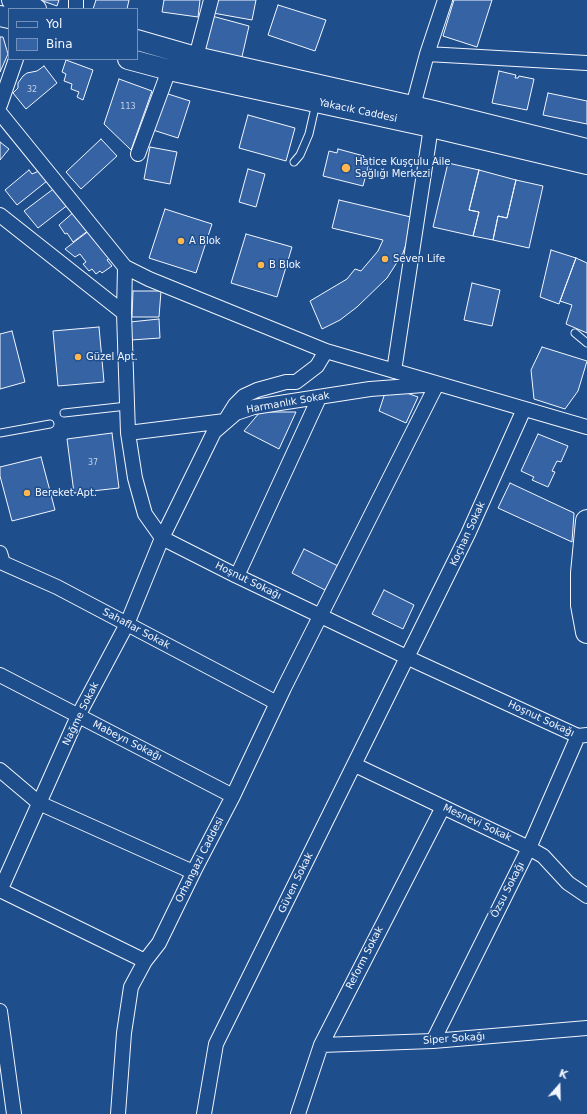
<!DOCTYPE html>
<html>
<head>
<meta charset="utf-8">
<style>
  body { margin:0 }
  #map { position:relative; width:587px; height:1114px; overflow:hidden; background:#1f4e8c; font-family:"DejaVu Sans",sans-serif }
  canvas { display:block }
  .legend { position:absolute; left:8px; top:8px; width:130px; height:52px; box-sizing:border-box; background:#1f4e8c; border:1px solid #7391ba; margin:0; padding:5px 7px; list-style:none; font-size:12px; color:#f2f6ff }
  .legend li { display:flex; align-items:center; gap:8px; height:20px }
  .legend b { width:20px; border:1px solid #7391ba }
  .north { position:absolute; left:539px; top:1066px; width:40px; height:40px; -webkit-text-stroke:3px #1f4e8c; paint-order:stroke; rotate:20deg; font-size:11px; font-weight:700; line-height:16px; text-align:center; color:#f2f6ff }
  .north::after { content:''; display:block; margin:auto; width:14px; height:18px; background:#f2f6ff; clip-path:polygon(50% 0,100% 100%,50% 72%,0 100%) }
</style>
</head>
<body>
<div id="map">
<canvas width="587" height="1114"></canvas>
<ul class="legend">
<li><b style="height:5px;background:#1f4e8c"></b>Yol</li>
<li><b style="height:11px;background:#3563a3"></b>Bina</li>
</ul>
<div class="north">K</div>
</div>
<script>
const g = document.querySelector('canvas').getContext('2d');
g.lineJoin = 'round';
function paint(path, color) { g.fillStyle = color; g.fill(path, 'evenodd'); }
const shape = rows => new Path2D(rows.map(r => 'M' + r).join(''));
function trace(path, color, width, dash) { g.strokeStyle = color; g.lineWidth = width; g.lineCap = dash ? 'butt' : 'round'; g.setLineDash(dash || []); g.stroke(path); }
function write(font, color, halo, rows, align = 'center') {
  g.font = font + ' "DejaVu Sans",sans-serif'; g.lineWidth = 3; g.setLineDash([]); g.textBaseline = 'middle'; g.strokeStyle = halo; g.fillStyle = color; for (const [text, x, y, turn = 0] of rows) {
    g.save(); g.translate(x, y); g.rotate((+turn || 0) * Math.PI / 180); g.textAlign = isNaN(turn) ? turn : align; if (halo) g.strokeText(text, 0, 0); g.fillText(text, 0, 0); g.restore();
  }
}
const building = shape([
  [40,0,59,0,57,6,40,0],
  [96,0,129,0,127,9,93,9,96,0],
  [164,0,200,0,198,17,162,12,164,0],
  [216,0,256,0,252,20,213,13,216,0],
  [454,0,492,0,477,47,443,36,454,0],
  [278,5,326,20,315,51,268,35,278,5],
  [212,16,249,26,241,61,203,52,212,16],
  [0,37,3,37,8,54,0,72,0,37],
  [66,60,93,70,83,100,77,97,79,92,71,89,72,84,64,81,66,74,62,72,66,60],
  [44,66,57,83,26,109,13,93,18,88,18,83,23,76,27,73,37,71,44,66],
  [499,71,516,75,515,78,518,78,519,76,534,79,527,110,492,103,499,71],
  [119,79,152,91,131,150,104,124,119,79],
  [165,93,190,101,178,138,153,130,165,93],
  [548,93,587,101,587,124,543,115,548,93],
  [248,115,295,128,286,161,239,148,248,115],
  [101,139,117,156,81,189,66,172,101,139],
  [0,142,9,149,0,160,0,142],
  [150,147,177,152,170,184,144,179,150,147],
  [338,149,364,156,363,158,370,159,363,186,323,176,329,151,337,153,338,149],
  [448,163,479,170,469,210,479,212,473,236,433,227,448,163],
  [248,169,265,174,256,207,239,202,248,169],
  [29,170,32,174,39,171,47,181,17,205,5,190,29,170],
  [479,170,516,180,507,218,498,216,493,240,473,236,479,212,469,210,479,170],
  [516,180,543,186,529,248,493,240,498,216,507,218,516,180],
  [56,187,69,204,38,228,24,211,56,187],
  [339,200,415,218,403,253,387,278,357,307,340,320,322,329,310,301,347,279,355,269,361,271,378,251,383,240,332,228,339,200],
  [165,209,212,224,196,273,149,258,165,209],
  [75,211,89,230,73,242,67,233,65,234,59,225,75,211],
  [90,230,111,257,107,260,112,266,102,273,100,271,96,274,92,269,89,271,83,264,86,262,80,254,75,257,65,249,90,230],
  [246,234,292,247,277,297,231,283,246,234],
  [551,250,576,258,559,304,540,297,551,250],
  [576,258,587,263,587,333,566,324,572,305,560,301,576,258],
  [472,283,500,290,492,326,464,320,472,283],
  [133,291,161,291,159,317,132,317,133,291],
  [159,319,160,338,131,340,130,322,159,319],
  [99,327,104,382,58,386,53,331,99,327],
  [12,331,25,382,0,389,0,334,12,331],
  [542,347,587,361,578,391,565,409,534,399,531,370,542,347],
  [404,392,418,397,406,423,379,411,385,393,404,392],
  [260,412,296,412,279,449,244,431,260,412],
  [112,433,119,488,74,493,67,439,112,433],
  [538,434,568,446,561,462,557,461,552,471,555,472,548,487,532,480,534,477,521,471,538,434],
  [41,457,55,510,12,521,0,476,0,467,41,457],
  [510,483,574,513,572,542,498,508,510,483],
  [304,549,338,566,325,590,292,573,304,549],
  [384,590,414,605,403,629,372,614,384,590]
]);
paint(building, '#3563a3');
trace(building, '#f2f6ff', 1);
const lane = shape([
  [294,162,300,155,309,134,316,103],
  [575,333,587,343],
  [64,413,127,406],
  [0,433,50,424]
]);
const street = shape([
  [76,9,76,0],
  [427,54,587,63],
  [196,57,211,0],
  [0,105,16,59],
  [413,106,427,54,445,0],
  [0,113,125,267,149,279,326,351,587,427],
  [138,154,169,70],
  [0,215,124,313],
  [125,267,124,313,128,433,135,478,145,514,162,538,237,576,417,662,578,736,587,735],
  [394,371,431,127],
  [128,433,225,421,235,405,244,396,257,390,286,382,296,382,317,366,326,351],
  [0,553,3,563,57,587,277,703],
  [237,576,319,398],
  [0,675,233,796],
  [355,765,529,848,543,856,568,883,587,896],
  [0,770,39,803,193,872],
  [0,890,145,961],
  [0,891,78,716,127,624,162,538,214,432,236,413,254,407,370,389,437,384],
  [0,1011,14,1114],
  [433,1041,529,848,578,736],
  [321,1045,433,1041,587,1028],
  [118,1114,124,1033,131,987,145,961,159,943,196,867,233,796,284,688,437,384],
  [204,1114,216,1044,468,534,524,409],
  [298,1114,321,1045,443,807]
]);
const secondary = shape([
  [12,0,36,9],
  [0,16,9,18],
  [137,40,196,57,434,111,587,149],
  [128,59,169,70,431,127,587,164]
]);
const primary = shape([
  [587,521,582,573,582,605,587,632]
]);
trace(lane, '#f2f6ff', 9);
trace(street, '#f2f6ff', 16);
trace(secondary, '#f2f6ff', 22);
trace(primary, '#f2f6ff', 24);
trace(lane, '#1f4e8c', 7);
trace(street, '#1f4e8c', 14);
trace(secondary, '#1f4e8c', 20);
trace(primary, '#1f4e8c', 22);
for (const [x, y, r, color] of [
  [346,168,5,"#ffb74d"],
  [181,241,4,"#ffb74d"],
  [385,259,4,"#ffb74d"],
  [261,265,4,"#ffb74d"],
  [78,357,4,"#ffb74d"],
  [27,493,4,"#ffb74d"]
]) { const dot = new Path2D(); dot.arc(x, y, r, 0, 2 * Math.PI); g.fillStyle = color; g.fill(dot); trace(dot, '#1f4e8c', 1.5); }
write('8px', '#c3d1e8', null, [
  ["32",32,90],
  ["113",128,107],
  ["37",93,463]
]);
write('10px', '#f2f6ff', '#1f4e8c', [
  ["Yakacık Caddesi",358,111,12],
  ["Harmanlık Sokak",288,403,-10],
  ["Koçhan Sokak",468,534,-65],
  ["Hoşnut Sokağı",248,581,26],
  ["Sahaflar Sokak",136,629,28],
  ["Nağme Sokak",81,714,-64],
  ["Hoşnut Sokağı",541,719,25],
  ["Mabeyn Sokağı",127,741,27],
  ["Mesnevi Sokak",477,823,25],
  ["Orhangazi Caddesi",200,860,-63],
  ["Güven Sokak",296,883,-64],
  ["Özsu Sokağı",508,890,-63],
  ["Reform Sokak",365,958,-63],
  ["Siper Sokağı",454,1039,-4]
]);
write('10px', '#f2f6ff', '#1f4e8c', [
  ["Hatice Kuşçulu Aile",355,162],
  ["Sağlığı Merkezi",355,174],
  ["A Blok",189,241],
  ["Seven Life",393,259],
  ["B Blok",269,265],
  ["Güzel Apt.",86,357],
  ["Bereket Apt.",35,493]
], 'left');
</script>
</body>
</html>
